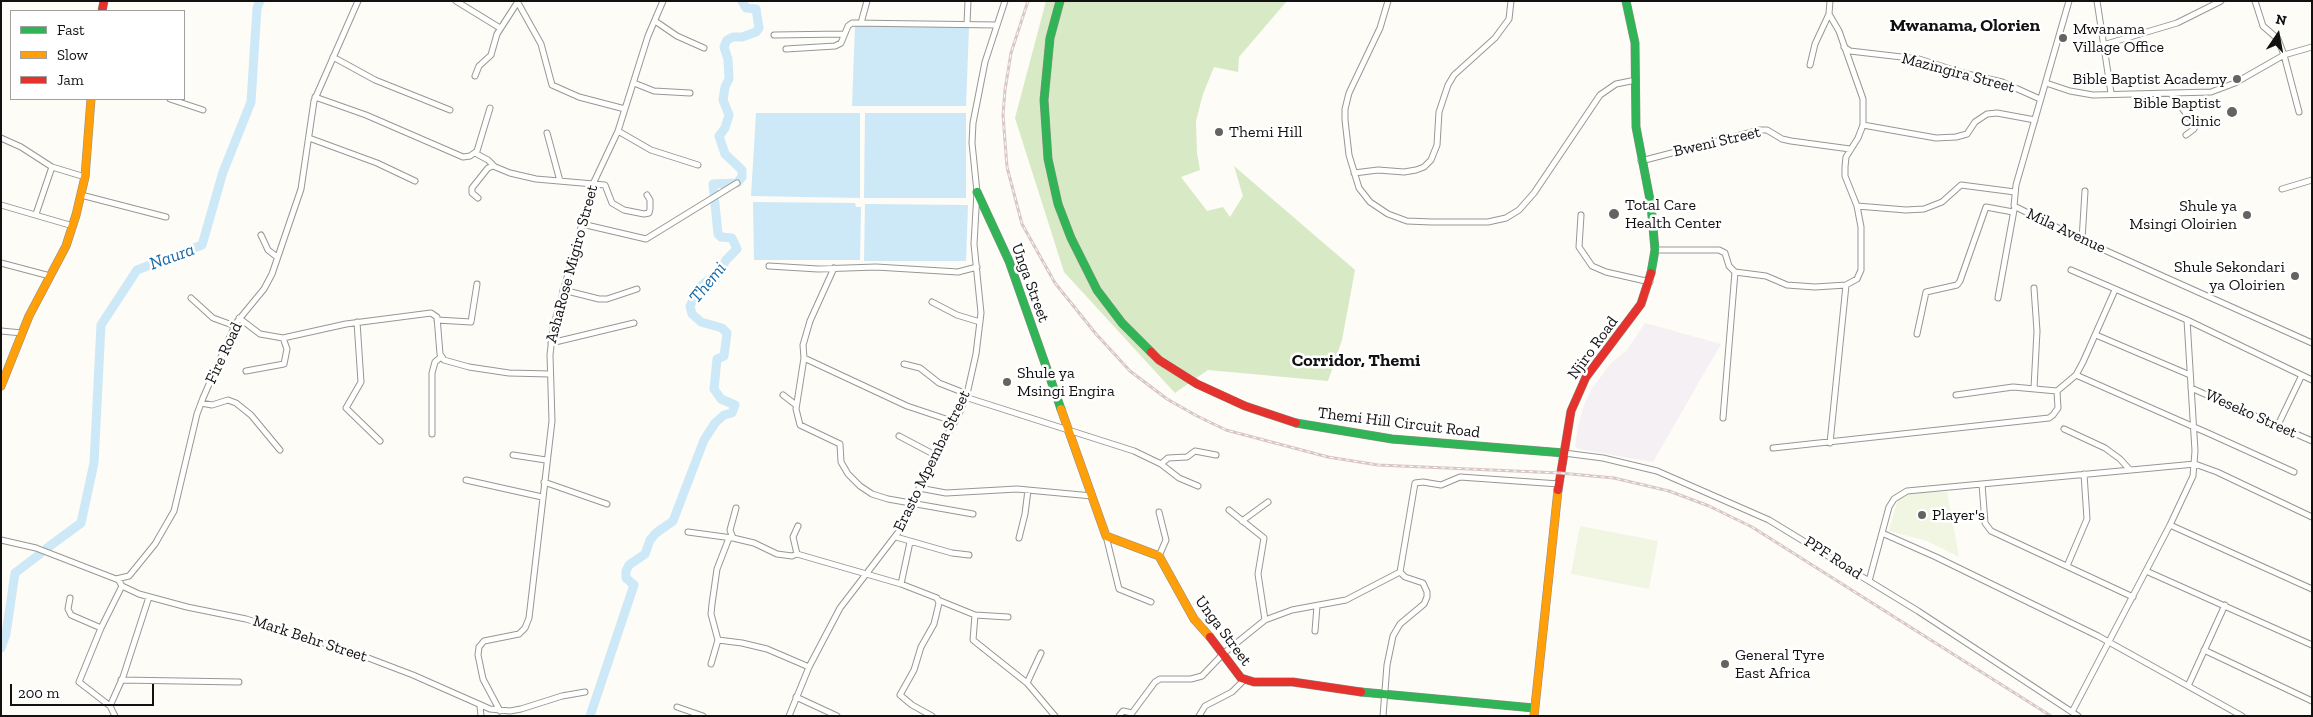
<!DOCTYPE html>
<html>
<head>
<meta charset="utf-8">
<style>
  body { margin:0 }
  #map { position:relative; width:2313px; height:717px; overflow:hidden; background:#fdfcf7; font-family:"Zilla Slab",serif }
  canvas { display:block }
  .frame { position:absolute; inset:0; border:2px solid #111; pointer-events:none }
  .legend { position:absolute; left:10px; top:10px; width:175px; height:90px; box-sizing:border-box; background:#fff; border:1px solid #a0a0a0; margin:0; padding:6px 9px; list-style:none; font-size:15px; color:#111 }
  .legend li { display:flex; align-items:center; gap:10px; height:25px }
  .legend b { width:25px; border:1px solid #a0a0a0 }
  .north { position:absolute; left:2253px; top:10px; width:50px; height:50px; -webkit-text-stroke:4px #fff; paint-order:stroke; rotate:12deg; font-size:14px; font-weight:700; line-height:20px; text-align:center; color:#111 }
  .north::after { content:''; display:block; margin:auto; width:18px; height:22px; background:#111; clip-path:polygon(50% 0,100% 100%,50% 72%,0 100%) }
  .scale { position:absolute; left:10px; top:684px; width:144px; height:22px; box-sizing:border-box; border:2px solid #111; border-top:0; padding-left:6px; font-size:15px; line-height:18px; white-space:nowrap; color:#111; -webkit-text-stroke:4px #fff; paint-order:stroke }
</style>
</head>
<body>
<div id="map">
<canvas width="2313" height="717"></canvas>
<div class="frame"></div>
<ul class="legend">
<li><b style="height:6px;background:#30b455"></b>Fast</li>
<li><b style="height:6px;background:#ff9f0a"></b>Slow</li>
<li><b style="height:6px;background:#e5322d"></b>Jam</li>
</ul>
<div class="north">N</div>
<div class="scale">200 m</div>
</div>
<script>
const g = document.querySelector('canvas').getContext('2d');
g.lineJoin = 'round';
function paint(path, color) { g.fillStyle = color; g.fill(path, 'evenodd'); }
const shape = rows => new Path2D(rows.map(r => 'M' + r).join(''));
function trace(path, color, width, dash) { g.strokeStyle = color; g.lineWidth = width; g.lineCap = dash ? 'butt' : 'round'; g.setLineDash(dash || []); g.stroke(path); }
function write(font, color, halo, rows, align = 'center') {
  g.font = font + ' "Zilla Slab",serif'; g.lineWidth = 5; g.setLineDash([]); g.textBaseline = 'middle'; g.strokeStyle = halo; g.fillStyle = color; for (const [text, x, y, turn = 0] of rows) {
    g.save(); g.translate(x, y); g.rotate((+turn || 0) * Math.PI / 180); g.textAlign = isNaN(turn) ? turn : align; if (halo) g.strokeText(text, 0, 0); g.fillText(text, 0, 0); g.restore();
  }
}
paint(shape([
  [1645,323,1721,344,1653,462,1578,449,1575,446,1578,426,1584,405,1591,390,1611,363,1627,350]
]), '#f5f0f3');
paint(shape([
  [1046,1,1287,1,1239,57,1238,72,1214,67,1203,94,1196,121,1197,153,1200,170,1181,177,1207,211,1223,207,1230,217,1243,196,1234,166,1355,270,1342,340,1328,381,1208,370,1175,393,1064,272,1015,118]
]), '#d8eac5');
paint(shape([
  [1918,492,1947,492,1959,557,1927,541,1889,531,1898,499,1905,493],
  [1580,526,1658,541,1649,589,1571,574]
]), '#f0f6e1');
paint(shape([
  [855,26,969,27,966,106,852,106],
  [756,113,860,113,860,198,751,196],
  [865,113,966,113,966,198,864,198],
  [753,202,855,203,856,207,861,207,860,260,754,260],
  [865,204,968,205,966,261,864,261]
]), '#cde8f7');
trace(shape([
  [47,548,81,523,94,463,101,325,137,270,202,245,223,172,251,102,257,8,260,1],
  [1,648,6,634,15,573,40,554],
  [590,716,634,585,626,578,626,571,629,565,645,554,650,540,656,533,673,521,704,440,715,423,724,415,732,413,735,405,721,399,714,389,717,359,724,356,727,333,722,328,701,322,692,314,690,306,698,291,703,294,705,291,702,285,711,278,716,279,726,260,737,249,732,238,721,237,718,234,713,184,737,183,742,177,742,170,725,154,719,136,725,128,729,115,723,100,725,87,729,79,728,59,724,47,727,40,733,37,742,37,756,32,759,28,756,9,746,8,742,1]
]), '#cde8f7', 9);
const street = shape([
  [456,1,500,28],
  [517,1,541,44,552,85,579,97,625,109],
  [1388,1,1380,28,1349,93,1345,109,1345,120,1349,155,1359,188,1370,202,1388,214,1407,221,1432,222,1488,222,1506,218,1519,210,1534,193,1600,95,1616,84,1636,80],
  [2069,1,2016,185,2014,206,2082,240,2312,343],
  [2097,1,2111,93],
  [2255,1,2263,26,2278,39,2284,55,2299,112],
  [655,21,677,36,704,48],
  [861,23,867,1],
  [967,24,968,1],
  [774,35,844,34],
  [2103,45,2177,23,2221,1],
  [1844,47,1850,51,1919,59,1963,73,2002,82,2040,99],
  [786,49,835,46,841,43,848,26,852,23,997,25],
  [333,57,375,80,450,110],
  [1810,65,1815,44,1829,14],
  [475,76,479,66,491,55,497,34,517,3],
  [634,83,654,91,690,93],
  [2046,83,2070,91,2093,95,2211,92,2235,83,2284,55,2312,47],
  [2171,94,2195,125,2194,129,2186,135],
  [315,97,366,115,463,157,470,156,477,151,490,108],
  [170,99,203,110],
  [1863,125,1936,138,1956,137,1967,134,1975,122,1987,114,1997,113,2035,120],
  [618,131,651,150,698,165],
  [547,133,560,181],
  [1,138,21,147,52,167,85,177],
  [309,138,377,163,415,181],
  [475,153,488,160,494,166],
  [1641,161,1760,130,1767,130,1782,139,1791,141,1850,149],
  [1354,173,1378,170,1404,172,1416,170,1424,167,1431,160,1437,145,1439,112,1448,85,1454,75,1495,38,1509,19,1511,1],
  [2282,189,2312,180],
  [81,195,166,217],
  [478,198,472,193,472,188,488,168,493,166,510,173,536,179,605,185,612,203,624,210,644,214,649,213,650,209,650,200,647,195],
  [1,205,73,226],
  [1857,206,1906,210,1924,209,1942,202,1961,185,2015,192],
  [36,214,52,167],
  [1581,215,1579,247,1592,266,1606,272,1650,282],
  [582,224,646,239,737,183],
  [261,235,268,250,277,257],
  [2082,240,2085,191],
  [1655,250,1719,250,1725,253,1729,266,1735,272,1766,276,1787,285,1815,287,1846,285,1857,279,1861,270,1861,227,1857,206,1845,176,1845,167,1846,157,1858,138,1863,125,1863,99,1839,31,1829,14,1830,1],
  [1,263,50,276],
  [769,266,818,269,876,267,958,272,977,267],
  [834,268,810,321,803,345,804,358,796,409,800,425,840,444,841,462,848,474,860,486,872,494,888,499,973,514],
  [2071,270,2187,320,2312,380],
  [563,290,599,299,607,299,637,289],
  [191,298,213,318,235,326],
  [1998,298,2014,210],
  [932,302,957,315,980,322],
  [239,318,260,334,283,338,346,324,431,313,437,317,440,354,444,360,469,367,509,373,550,374],
  [437,320,471,322,477,284],
  [357,322,361,382,346,408,380,441],
  [1,331,22,333],
  [1917,334,1926,292,1957,285,1960,281,1986,207,2013,212],
  [2096,335,2190,375],
  [551,343,634,323],
  [804,358,907,406,955,422],
  [904,364,920,368,939,383,967,394],
  [246,371,284,364,287,349,283,338],
  [2076,375,2210,434,2294,472],
  [2034,388,2037,331,2034,288],
  [2191,388,2312,441],
  [783,395,796,405],
  [1956,395,2013,387,2057,391],
  [965,397,1134,451,1161,464,1179,478,1198,486],
  [201,403,212,405,228,400,236,403,251,415,280,450],
  [1723,418,1735,272],
  [2278,425,2302,375],
  [2064,429,2105,448,2120,459,2130,470],
  [432,434,432,373,435,362,441,357],
  [899,436,935,455],
  [1830,443,1846,285],
  [1773,448,2049,418,2053,415,2058,408,2057,391,2076,375,2083,362,2115,290],
  [1564,453,1603,458,1657,471,1769,520,1918,611,2078,716],
  [513,455,546,460],
  [1161,464,1168,458,1187,457,1195,451,1216,455],
  [466,480,542,497],
  [544,482,607,504],
  [1982,484,1985,523,1991,531,2133,597],
  [919,488,946,493,1017,489,1092,496],
  [736,508,730,530,733,538,754,543,777,554,792,556,797,554,901,584,937,598,939,603,934,624,921,647,914,670,900,695,912,705,932,716],
  [1229,510,1264,538,1258,574,1265,620],
  [1159,512,1166,540,1159,556],
  [1242,521,1268,502],
  [2170,525,2312,589],
  [688,532,732,538],
  [1882,533,1936,557,2098,636,2242,716],
  [1106,536,1119,589,1151,602],
  [896,537,952,553,969,555],
  [1019,538,1025,514,1028,490],
  [1,540,36,548,116,579,129,576,155,544,174,511,197,414,203,398,236,323,264,289,272,274,301,189,314,101,358,1],
  [797,554,793,537,798,526],
  [2067,566,2087,519,2084,474],
  [2146,571,2312,645],
  [118,579,122,586,139,594,187,607,246,619,350,651,413,675,490,709,510,711,521,709,562,696,585,692],
  [1869,581,1889,507,1894,499,1907,491,2195,464,2217,472,2312,517],
  [901,584,910,542],
  [70,598,68,609,71,615,101,628],
  [938,600,975,615,1008,617],
  [975,615,973,640,1027,683,1055,716],
  [1315,631,1317,606],
  [718,640,742,643,767,649,809,667],
  [2204,650,2312,701],
  [711,664,718,640,711,614,712,604,717,569,729,538],
  [121,680,239,682],
  [1027,683,1041,653],
  [2188,686,2225,605],
  [796,697,837,716],
  [110,706,123,677,149,597],
  [480,706,481,716],
  [677,707,703,716],
  [500,711,483,679,478,655,479,647,484,641,519,634,525,628,529,618,552,421,550,355,553,328,593,184,618,131,648,36,663,1],
  [2072,712,2170,525,2193,476,2195,451,2187,320],
  [115,716,110,706,79,682,101,628,122,586],
  [789,716,809,667,840,608,903,526,926,472,959,414,967,394,976,354,981,313,974,244,977,192,972,143,973,123,985,62,1005,1],
  [1119,716,1123,711,1132,713,1155,682,1160,679,1191,679,1202,676,1224,653,1265,620,1292,610,1346,600,1400,572],
  [1199,716,1205,706,1232,692,1244,680],
  [1383,716,1387,665,1393,636,1400,624,1424,604,1427,597,1427,592,1423,583,1405,577,1400,572,1415,483,1423,482,1441,485,1460,477,1559,484]
]);
const fast = shape([
  [1060,1,1050,38,1044,100,1048,159,1058,204,1071,238,1097,290,1122,323,1151,352],
  [1626,1,1635,43,1636,127,1651,205,1655,250,1651,273],
  [977,192,1009,261,1061,409],
  [1296,423,1392,439,1564,453],
  [1361,692,1534,708]
]);
const slow = shape([
  [1,386,29,316,66,246,76,215,85,177,91,99],
  [1061,409,1106,536,1159,556,1194,619,1210,637],
  [1534,716,1558,490]
]);
const jam = shape([
  [102,11,104,1],
  [1151,352,1159,360,1197,384,1245,406,1296,423],
  [1558,490,1571,411,1586,377,1641,304,1651,273],
  [1210,637,1241,678,1254,682,1293,682,1361,692]
]);
trace(street, '#979795', 7);
trace(fast, '#8e8d8b', 9);
trace(slow, '#8e8d8b', 9);
trace(jam, '#8e8d8b', 9);
trace(street, '#fffffe', 5);
trace(fast, '#30b455', 8);
trace(slow, '#ff9f0a', 8);
trace(jam, '#e5322d', 8);
const rail = shape([
  [1028,1,1011,53,1005,90,1003,115,1007,167,1022,224,1055,283,1096,334,1130,371,1167,399,1197,416,1226,430,1328,457,1378,465,1560,473,1614,478,1669,491,1709,506,1752,527,2051,716]
]);
trace(rail, '#d9c6c7', 3);
trace(rail, '#fff', 1, [4]);
for (const [x, y, r, color] of [
  [2063,38,5,"#646362"],
  [2237,79,5,"#646362"],
  [2232,112,6,"#646362"],
  [1219,132,5,"#646362"],
  [1614,214,6,"#646362"],
  [2247,215,5,"#646362"],
  [2295,276,5,"#646362"],
  [1007,382,5,"#646362"],
  [1922,515,5,"#646362"],
  [1725,664,5,"#646362"]
]) { const dot = new Path2D(); dot.arc(x, y, r, 0, 2 * Math.PI); g.fillStyle = color; g.fill(dot); trace(dot, '#fff', 2); }
write('16px', '#111', '#fff', [
  ["Mwanama",2073,29],
  ["Village Office",2073,47],
  ["Bible Baptist Academy",2227,79,"right"],
  ["Bible Baptist",2221,103,"right"],
  ["Clinic",2221,121,"right"],
  ["Themi Hill",1229,132],
  ["Total Care",1625,205],
  ["Health Center",1625,223],
  ["Shule ya",2237,206,"right"],
  ["Msingi Oloirien",2237,224,"right"],
  ["Shule Sekondari",2285,267,"right"],
  ["ya Oloirien",2285,285,"right"],
  ["Shule ya",1017,373],
  ["Msingi Engira",1017,391],
  ["Player's",1932,515],
  ["General Tyre",1735,655],
  ["East Africa",1735,673]
], 'left');
write('16px', '#111', '#fff', [
  ["Mazingira Street",1958,73,15],
  ["Bweni Street",1717,142,-13],
  ["Mila Avenue",2066,231,25],
  ["AshaRose Migiro Street",572,264,-75],
  ["Unga Street",1030,283,70],
  ["Njiro Road",1593,348,-54],
  ["Fire Road",224,353,-65],
  ["Weseko Street",2251,414,24],
  ["Themi Hill Circuit Road",1399,423,7],
  ["Erasto Mpemba Street",932,461,-64],
  ["PPF Road",1833,558,33],
  ["Unga Street",1223,631,53],
  ["Mark Behr Street",310,639,18]
]);
write('bold 18px', '#111', '#fff', [
  ["Mwanama, Olorien",1965,26],
  ["Corridor, Themi",1356,361]
]);
write('italic 18px', '#1768a6', '#fff', [
  ["Naura",172,257,-20],
  ["Themi",708,283,-51]
]);
</script>
</body>
</html>
